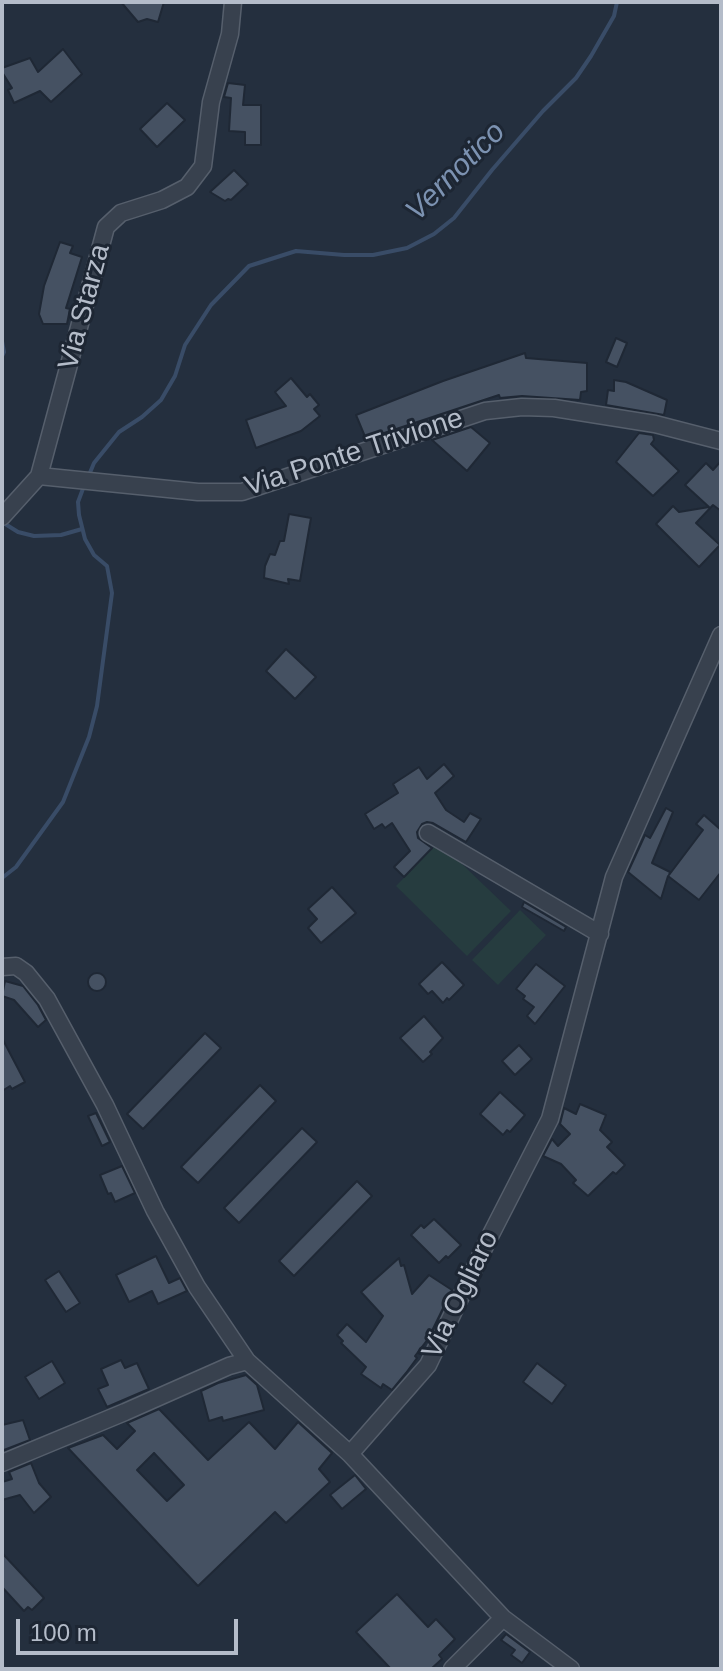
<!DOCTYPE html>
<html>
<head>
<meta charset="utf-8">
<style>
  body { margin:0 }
  #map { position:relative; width:723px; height:1671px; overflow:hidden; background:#242f3e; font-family:Arial,sans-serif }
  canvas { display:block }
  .frame { position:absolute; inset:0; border:4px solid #b4bcc9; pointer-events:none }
  .scale { position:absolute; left:16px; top:1619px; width:222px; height:36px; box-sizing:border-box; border:4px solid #b4bcc9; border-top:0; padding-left:10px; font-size:24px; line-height:28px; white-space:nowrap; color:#b4bcc9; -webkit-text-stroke:6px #1d2633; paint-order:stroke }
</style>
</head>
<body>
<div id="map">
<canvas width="723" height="1671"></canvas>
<div class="frame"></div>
<div class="scale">100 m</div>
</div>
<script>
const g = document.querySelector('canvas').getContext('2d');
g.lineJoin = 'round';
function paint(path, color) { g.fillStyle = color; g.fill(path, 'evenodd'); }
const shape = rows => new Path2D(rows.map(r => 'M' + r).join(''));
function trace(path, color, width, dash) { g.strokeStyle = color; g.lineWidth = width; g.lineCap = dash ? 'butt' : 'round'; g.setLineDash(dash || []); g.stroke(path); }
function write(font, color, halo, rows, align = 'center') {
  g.font = font + ' Arial,sans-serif'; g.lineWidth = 6; g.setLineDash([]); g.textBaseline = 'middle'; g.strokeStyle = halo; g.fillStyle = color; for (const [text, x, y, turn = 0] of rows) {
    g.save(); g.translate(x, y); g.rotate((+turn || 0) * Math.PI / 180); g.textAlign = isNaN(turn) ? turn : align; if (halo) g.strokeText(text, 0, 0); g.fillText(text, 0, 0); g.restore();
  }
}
paint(shape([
  [439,842,511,911,467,956,396,886],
  [520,910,546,935,498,985,472,960]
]), '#263c3f');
trace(shape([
  [2,341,4,352,2,356],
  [89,475,94,463,119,432,142,417,161,400,175,376,185,345,211,305,249,266,296,251,344,255,373,255,407,248,434,234,454,218,492,170,543,111,576,78,591,56,614,16,617,2],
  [2,522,18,532,34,536,61,535,82,529],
  [2,878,16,867,63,802,89,737,97,706,112,593,107,566,94,555,85,539,79,515,78,502,84,486]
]), '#394c67', 4);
const building = shape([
  [121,2,164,2,158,22,147,19,138,22,121,2],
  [63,49,82,74,51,102,40,91,14,103,8,90,12,88,2,72,2,68,30,58,38,72,63,49],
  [228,83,245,85,243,105,261,105,261,145,245,145,245,132,229,131,231,98,224,97,228,83],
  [167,103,185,120,157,147,140,129,167,103],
  [234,170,248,184,231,200,228,199,225,201,210,192,234,170],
  [60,242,73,246,70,253,82,257,66,308,70,309,67,324,43,324,39,314,44,286,60,242],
  [616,338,627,343,617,367,606,362,616,338],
  [525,353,526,358,587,363,587,391,581,392,580,400,522,396,500,398,499,395,366,439,356,415,443,381,525,353],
  [291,378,307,397,310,394,319,405,314,409,320,416,301,431,256,448,246,420,286,406,275,392,291,378],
  [614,380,626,382,667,400,664,415,606,405,608,390,614,391,614,380],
  [471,427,490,443,467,471,432,440,471,427],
  [639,433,653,435,654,440,651,444,679,471,653,496,616,462,639,433],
  [721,461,721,511,713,505,696,523,720,545,699,567,656,524,673,506,679,512,709,507,685,485,706,463,713,470,721,461],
  [289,514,311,518,300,581,288,579,289,584,264,578,265,566,270,554,275,555,280,541,284,541,289,514],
  [286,649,316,677,295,699,266,671,286,649],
  [444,764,454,776,435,793,446,810,464,822,470,813,481,819,466,842,433,823,427,822,422,824,417,832,418,838,432,848,404,877,394,867,410,851,392,823,385,828,382,824,374,829,365,814,398,793,393,784,419,767,427,779,444,764],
  [666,808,673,812,652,863,670,872,669,875,703,830,696,824,704,815,721,830,721,872,699,900,668,876,661,899,628,872,645,835,650,838,666,808],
  [332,887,356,913,321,943,308,928,317,919,308,909,332,887],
  [524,902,566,927,564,931,522,907,524,902],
  [442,962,464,985,449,1000,447,998,443,1003,432,991,428,994,419,984,442,962],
  [536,964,565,986,535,1024,527,1016,534,1007,523,999,525,996,516,989,536,964],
  '88 982a9 9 0 1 1 18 0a9 9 0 1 1-18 0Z',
  [5,981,23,986,38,1005,46,1020,38,1027,14,1000,2,996,5,981],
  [424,1016,443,1038,430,1052,432,1054,423,1062,400,1038,424,1016],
  [205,1033,221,1048,143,1129,127,1114,205,1033],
  [2,1038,25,1082,12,1089,10,1086,2,1091,2,1038],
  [519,1045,532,1059,515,1075,502,1061,519,1045],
  [260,1085,276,1101,198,1183,181,1167,260,1085],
  [500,1092,525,1115,510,1132,507,1130,503,1135,480,1114,500,1092],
  [580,1104,606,1115,600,1130,612,1142,607,1147,625,1165,616,1174,613,1172,588,1196,573,1183,576,1180,561,1164,543,1156,552,1139,558,1146,570,1134,560,1124,564,1108,576,1114,580,1104],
  [96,1113,110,1142,102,1146,88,1116,96,1113],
  [302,1128,317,1142,239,1223,224,1208,302,1128],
  [122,1166,135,1193,115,1202,111,1193,108,1194,100,1175,122,1166],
  [357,1181,372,1196,294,1276,279,1261,357,1181],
  [434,1219,461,1245,448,1258,446,1256,439,1263,411,1235,421,1225,424,1228,434,1219],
  [156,1256,169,1283,180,1278,187,1291,158,1304,152,1291,129,1302,116,1275,156,1256],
  [399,1258,401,1266,404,1265,412,1294,429,1275,452,1290,428,1339,415,1356,417,1358,406,1373,392,1390,383,1384,381,1388,361,1374,366,1367,341,1343,343,1341,337,1335,347,1324,366,1342,383,1316,361,1292,399,1258],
  [59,1271,80,1303,66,1312,45,1280,59,1271],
  [121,1360,125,1368,137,1363,149,1389,107,1407,98,1389,108,1385,101,1369,121,1360],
  [52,1361,65,1383,39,1399,25,1377,52,1361],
  [537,1363,566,1385,552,1404,523,1382,537,1363],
  [246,1375,257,1385,264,1410,223,1421,222,1417,209,1421,201,1391,218,1383,246,1375],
  [159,1409,208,1460,249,1422,275,1449,298,1422,332,1453,319,1469,330,1482,286,1523,275,1512,198,1586,68,1448,103,1435,117,1449,135,1431,127,1423,159,1409],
  [154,1453,184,1485,167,1501,137,1470,154,1453],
  [23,1420,30,1440,4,1450,2,1447,2,1425,23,1420],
  [31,1463,39,1483,51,1497,34,1513,20,1495,2,1500,2,1482,12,1479,9,1472,31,1463],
  [355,1475,366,1489,342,1509,330,1495,355,1475],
  [2,1553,44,1598,32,1610,28,1607,24,1611,2,1587,2,1553],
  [397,1594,428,1627,436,1619,455,1639,439,1655,442,1659,431,1669,391,1669,356,1632,397,1594],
  [506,1634,530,1652,522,1663,511,1655,515,1650,501,1640,506,1634]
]);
paint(building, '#455162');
trace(building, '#1f2835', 2);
const minor = shape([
  [39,476,198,492,242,492,485,411,522,407,554,408,655,424,721,441],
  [2,517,39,476,106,227,121,213,162,200,187,187,203,166,211,102,230,34,233,2],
  [428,833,600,934],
  [2,967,16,966,26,973,47,999,105,1105,155,1211,197,1287,247,1361,350,1454,503,1618,571,1669],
  [350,1454,428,1365,486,1244,550,1119,614,877,721,635],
  [2,1463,125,1412,229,1366,247,1361],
  [452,1669,503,1618]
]);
trace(minor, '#565f6c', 19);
trace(minor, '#38414e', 16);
write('28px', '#b4bcc9', '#1d2633', [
  ["Via Starza",85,307,-75],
  ["Via Ponte Trivione",354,453,-18],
  ["Via Ogliaro",461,1295,-64]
]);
write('italic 30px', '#7c92b1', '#1d2633', [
  ["Vernotico",456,172,-45]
]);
</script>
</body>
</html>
